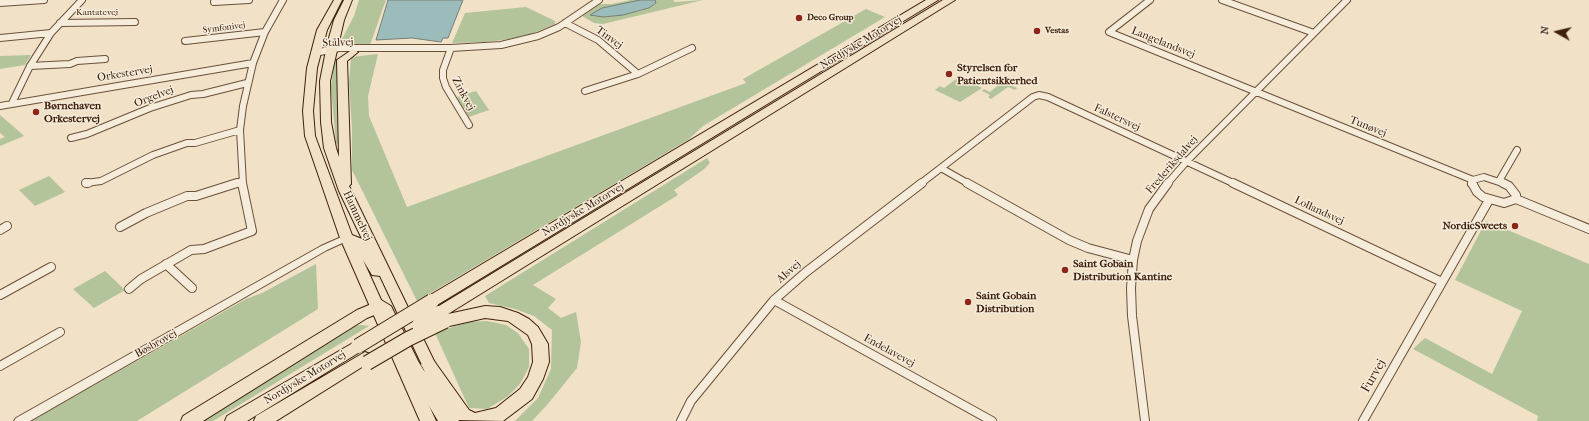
<!DOCTYPE html>
<html>
<head>
<meta charset="utf-8">
<style>
  body { margin:0 }
  #map { position:relative; width:1589px; height:421px; overflow:hidden; background:#f0e1c7; font-family:"IM FELL French Canon",serif }
  canvas { display:block }
  .north { position:absolute; left:1537px; top:12px; width:40px; height:40px; -webkit-text-stroke:3px #f5ecdb; paint-order:stroke; rotate:278deg; font-size:11px; font-weight:700; line-height:16px; text-align:center; color:#3f200a }
  .north::after { content:''; display:block; margin:auto; width:14px; height:18px; background:#3f200a; clip-path:polygon(50% 0,100% 100%,50% 72%,0 100%) }
</style>
</head>
<body>
<div id="map">
<canvas width="1589" height="421"></canvas>
<div class="north">N</div>
</div>
<script>
const g = document.querySelector('canvas').getContext('2d');
g.lineJoin = 'round';
function paint(path, color) { g.fillStyle = color; g.fill(path, 'evenodd'); }
const shape = rows => new Path2D(rows.map(r => 'M' + r).join(''));
function trace(path, color, width, dash) { g.strokeStyle = color; g.lineWidth = width; g.lineCap = dash ? 'butt' : 'round'; g.setLineDash(dash || []); g.stroke(path); }
function write(font, color, halo, rows, align = 'center') {
  g.font = font + ' "IM FELL French Canon",serif'; g.lineWidth = 3; g.setLineDash([]); g.textBaseline = 'middle'; g.strokeStyle = halo; g.fillStyle = color; for (const [text, x, y, turn = 0] of rows) {
    g.save(); g.translate(x, y); g.rotate((+turn || 0) * Math.PI / 180); g.textAlign = isNaN(turn) ? turn : align; if (halo) g.strokeText(text, 0, 0); g.fillText(text, 0, 0); g.restore();
  }
}
paint(shape([
  [359,0,386,0,370,45,344,45,342,39,354,16],
  [631,0,640,0,631,2,603,17,641,11,654,5,656,3,655,0,673,0,675,2,703,0,603,24,594,23,582,16,600,4,611,4],
  [526,7,555,21,555,24,531,34,510,39,485,42,452,43,465,13],
  [866,9,885,17,703,126,688,140,417,301,352,170,352,129,349,83,351,57,378,54,368,96,369,116,407,207,746,83,743,79],
  [31,55,25,65,0,69,0,56],
  [335,58,339,60,341,142,336,144,331,87],
  [959,77,982,88,960,102,935,90,940,86,944,88],
  [1002,82,1017,88,1015,90,1008,87,991,99,988,97,990,95,982,91,984,89,990,92],
  [476,91,489,110,469,117,457,98,459,96],
  [0,115,22,134,24,136,0,146,0,139,5,137,0,133],
  [707,158,710,163,703,170,674,190,678,195,533,285,556,299,548,308,561,318,576,312,581,342,577,368,547,405,532,421,515,421,538,398,551,369,552,330,534,316,515,309,489,303,485,296],
  [49,176,65,192,35,206,19,190],
  [1486,221,1589,264,1589,421,1537,421,1538,416,1413,349,1425,338,1492,374,1522,311,1455,280],
  [316,264,318,309,137,421,31,421,246,299,262,293],
  [105,271,125,290,94,308,73,289],
  [487,321,506,325,518,333,529,349,529,367,520,384,507,397,487,409,469,408,435,333,467,322],
  [362,325,369,326,213,421,198,421,349,326]
]), '#b3c49a');
const water = shape([
  [388,0,463,0,448,38,443,38,441,42,412,38,376,40,388,0],
  [640,0,655,0,656,3,649,8,623,15,603,17,590,15,602,8,640,0]
]);
paint(water, '#9bbcba');
trace(water, '#767e74', 1);
const minorFar1 = shape([
  [1150,0,1109,32,1473,180],
  [1222,0,1314,33],
  [214,2,249,0],
  [0,3,44,0],
  [60,23,135,22],
  [565,23,598,40,638,74,585,91],
  [0,38,51,33],
  [185,41,265,32],
  [451,48,443,70,443,78,446,87,469,125],
  [315,53,339,48,451,48,501,45,538,36,559,27,599,0],
  [30,66,70,64,77,61,105,59],
  [638,74,692,48],
  [12,103,30,66,51,33,82,0],
  [0,106,253,63],
  [71,138,87,134,150,108,191,95,203,94,247,83],
  [941,168,969,184],
  [1499,181,1517,150],
  [86,183,101,181,153,155,187,143,195,143,240,130],
  [233,184,242,181],
  [243,184,240,130,243,106,253,63,265,32,283,0],
  [920,184,1033,97,1039,95,1048,97,1235,184],
  [1167,184,1187,161,1347,0],
  [1471,184,1473,180,1484,177,1505,184]
]);
const minor = shape([
  [86,183,88,183],
  [967,183,1069,240,1088,248,1133,260],
  [1233,183,1442,282],
  [1472,183,1477,192,1483,197,1504,203,1516,199,1516,195,1509,186,1503,183],
  [1516,199,1589,229],
  [120,227,146,213,187,196,196,196,237,183],
  [0,230,7,226],
  [166,264,192,288],
  [129,289,141,279,191,250,204,249,252,231,242,183],
  [0,295,51,267],
  [774,300,992,421],
  [0,366,60,332],
  [681,421,691,401,774,300,806,272,922,183],
  [1145,421,1132,316,1131,288,1133,260,1137,241,1149,209,1168,183],
  [1363,421,1489,200]
]);
const tertiary = shape([
  [346,235,349,236,351,238,349,240,327,250,30,421,14,421,16,418,321,246,346,235]
]);
const primary = shape([
  [334,0,342,0,327,30,317,68,313,111,315,136,352,235,362,239,339,191,324,148,321,122,320,81,327,45,334,20,344,0,352,0,344,20,330,81,331,122,336,148,339,157,337,60,353,49,358,52,347,61,351,184,349,186,436,365,459,421,443,421,422,365,380,276,372,275,363,260,436,421,420,421,340,238,305,136,303,111,307,68,317,30,334,0]
]);
const motorway = shape([
  [926,0,938,0,437,305,432,306,427,305,425,301,427,297,926,0],
  [943,0,955,0,448,314,485,306,500,307,518,313,529,319,538,327,548,344,549,362,543,379,532,399,503,421,457,420,424,369,421,365,424,361,429,359,434,361,469,410,475,413,496,408,520,389,528,377,533,362,532,344,528,335,508,321,485,318,445,327,440,325,438,321,439,319,434,317,432,313,434,309,943,0],
  [381,300,391,306,418,361,455,421,438,421,407,369,379,313,367,318,203,421,181,421,183,416,357,310,381,300],
  [358,340,363,342,366,346,363,350,247,421,225,421,227,416,358,340],
  [365,352,370,354,373,358,370,362,276,421,254,421,256,416,365,352]
]);
trace(minorFar1, '#6b5039', 8);
trace(minor, '#6b5039', 10);
trace(tertiary, '#6b5039', 2);
trace(primary, '#3f200a', 2);
trace(motorway, '#3f200a', 2);
trace(minorFar1, '#f5ecdb', 6);
trace(minor, '#f5ecdb', 8);
paint(tertiary, '#f5ecdb');
paint(primary, '#f0e1c7');
paint(motorway, '#f0e1c7');
const motorwayBridge = shape([
  [419,325,439,313],
  [358,346,432,301],
  [367,363,408,339,445,321]
]);
trace(motorwayBridge, '#3f200a', 16, []);
trace(motorwayBridge, '#f0e1c7', 14);
for (const [x, y, r, color] of [
  [799,18,4,"#8f2418"],
  [1037,31,4,"#8f2418"],
  [949,74,4,"#8f2418"],
  [36,112,4,"#8f2418"],
  [1515,226,4,"#8f2418"],
  [1065,270,4,"#8f2418"],
  [968,302,4,"#8f2418"]
]) { const dot = new Path2D(); dot.arc(x, y, r, 0, 2 * Math.PI); g.fillStyle = color; g.fill(dot); trace(dot, '#f5ecdb', 1.5); }
write('9px', '#3f200a', '#f5ecdb', [
  ["Kantatevej",97,13],
  ["Symfonivej",224,28,-7]
]);
write('bold 9px', '#3f200a', '#f5ecdb', [
  ["Deco Group",807,18],
  ["Vestas",1045,31]
], 'left');
write('11px', '#3f200a', '#f5ecdb', [
  ["Tinvej",609,38,36],
  ["Stålvej",338,43,-2],
  ["Nordjyske Motorvej",861,43,-31],
  ["Langelandsvej",1163,43,22],
  ["Orkestervej",125,74,-9],
  ["Zinkvej",463,94,62],
  ["Orgelvej",154,97,-21],
  ["Falstersvej",1117,118,25],
  ["Tunøvej",1368,127,22],
  ["Frederiksdalvej",1172,165,-49],
  ["Nordjyske Motorvej",583,210,-31],
  ["Lollandsvej",1319,211,25],
  ["Hammelvej",357,216,65],
  ["Alsvej",789,272,-41],
  ["Bøsbrovej",156,344,-29],
  ["Endelavevej",889,351,29],
  ["Nordjyske Motorvej",305,378,-31]
]);
write('bold 11px', '#3f200a', '#f5ecdb', [
  ["Styrelsen for",957,68],
  ["Patientsikkerhed",957,81],
  ["Børnehaven",44,106],
  ["Orkestervej",44,119],
  ["NordicSweets",1507,226,"right"],
  ["Saint Gobain",1073,264],
  ["Distribution Kantine",1073,277],
  ["Saint Gobain",976,296],
  ["Distribution",976,309]
], 'left');
write('13px', '#3f200a', '#f5ecdb', [
  ["Furvej",1374,376,-60]
]);
</script>
</body>
</html>
